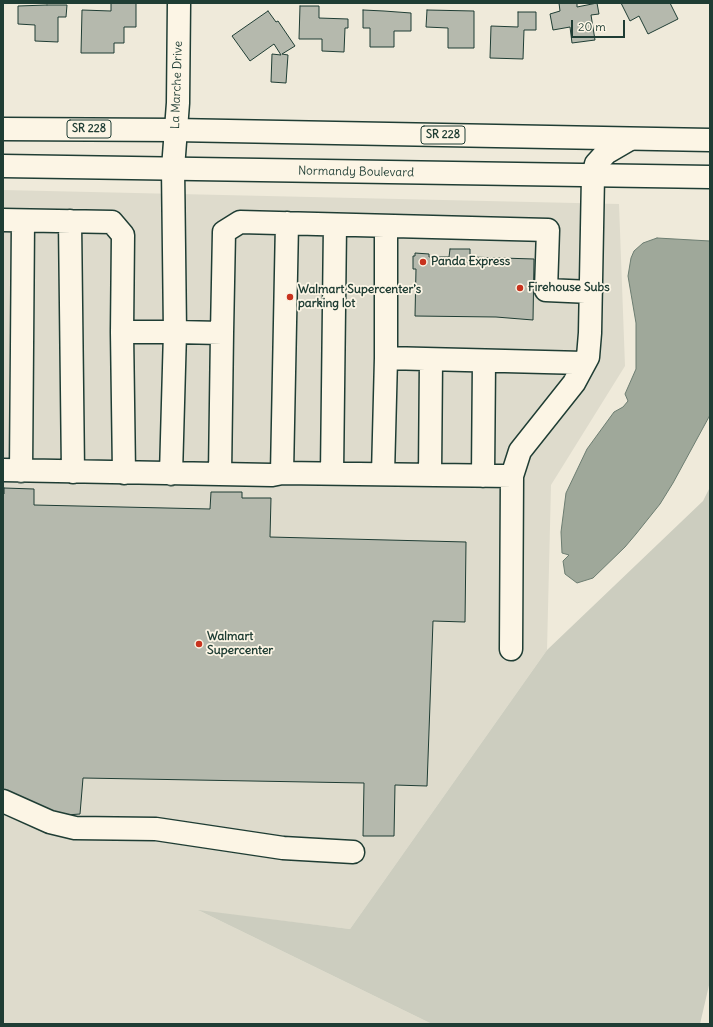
<!DOCTYPE html>
<html>
<head>
<meta charset="utf-8">
<style>
  body { margin:0 }
  #map { position:relative; width:713px; height:1027px; overflow:hidden; background:#efeada; font-family:Delius,sans-serif }
  canvas { display:block }
  .frame { position:absolute; inset:0; border:4px solid #1f3d34; pointer-events:none }
  .scale { position:absolute; left:571px; top:20px; width:54px; height:18px; box-sizing:border-box; border:2px solid #1f3d34; border-top:0; padding-left:5px; font-size:12px; line-height:14px; white-space:nowrap; color:#1f3d34; -webkit-text-stroke:3px #fcf5e5; paint-order:stroke }
</style>
</head>
<body>
<div id="map">
<canvas width="713" height="1027"></canvas>
<div class="frame"></div>
<div class="scale">20 m</div>
</div>
<script>
const g = document.querySelector('canvas').getContext('2d');
g.lineJoin = 'round';
function paint(path, color) { g.fillStyle = color; g.fill(path, 'evenodd'); }
const shape = rows => new Path2D(rows.map(r => 'M' + r).join(''));
function trace(path, color, width, dash) { g.strokeStyle = color; g.lineWidth = width; g.lineCap = dash ? 'butt' : 'round'; g.setLineDash(dash || []); g.stroke(path); }
function write(font, color, halo, rows, align = 'center') {
  g.font = font + ' Delius,sans-serif'; g.lineWidth = 3.5; g.setLineDash([]); g.textBaseline = 'middle'; g.strokeStyle = halo; g.fillStyle = color; for (const [text, x, y, turn = 0] of rows) {
    g.save(); g.translate(x, y); g.rotate((+turn || 0) * Math.PI / 180); g.textAlign = isNaN(turn) ? turn : align; if (halo) g.strokeText(text, 0, 0); g.fillText(text, 0, 0); g.restore();
  }
}
paint(shape([
  [3,190,619,204,625,366,551,485,547,650,350,929,200,911,432,1024,3,1024]
]), '#dedbcc');
paint(shape([
  [710,487,710,981,700,1024,432,1024,198,910,350,929,547,650,703,501]
]), '#cccdbf');
const water = shape([
  [657,238,710,241,710,415,673,483,660,504,636,534,625,547,593,578,577,583,565,574,563,561,569,555,562,553,561,532,566,493,587,449,614,412,623,407,628,401,625,394,636,369,636,323,628,276,631,258,634,251,643,243,657,238]
]);
paint(water, '#9fa89a');
trace(water, '#6c7d71', 1);
const building = shape([
  [111,3,136,3,136,27,124,27,124,43,114,43,114,53,81,53,82,10,111,11,111,3],
  [559,3,577,3,577,7,597,3,599,14,591,15,595,40,572,43,570,27,553,30,550,14,560,11,559,3],
  [621,3,670,3,678,19,648,34,639,16,630,21,621,3],
  [47,5,67,5,66,17,58,17,58,42,35,41,35,25,18,24,18,6,47,5],
  [300,6,319,6,319,18,348,19,348,28,345,28,344,52,322,51,322,39,299,39,300,6],
  [363,10,384,11,411,13,411,31,394,31,394,47,370,47,370,28,363,28,363,10],
  [427,10,474,11,474,48,448,48,448,28,426,27,427,10],
  [268,11,276,22,278,21,295,46,282,54,288,55,286,83,271,82,272,54,281,55,274,44,250,61,232,36,268,11],
  [518,12,536,12,536,30,524,30,523,59,490,58,491,26,518,27,518,12],
  [450,249,470,249,470,257,534,259,533,320,496,317,415,316,416,269,413,269,413,256,415,256,415,253,429,254,429,257,449,257,450,249],
  [4,488,34,489,34,505,210,509,211,492,242,492,242,498,271,498,270,537,466,542,465,622,433,621,427,786,395,785,394,836,363,836,364,783,83,778,80,814,53,816,3,793,3,494,4,494,4,488]
]);
paint(building, '#b5b9ad');
trace(building, '#1f3d34', 1);
const minor = shape([
  [179,3,178,103,173,168,175,332,222,333,224,232,240,222,548,230,546,290,591,292],
  [3,220,112,222,123,235,122,332,175,332,171,474],
  [70,221,73,472],
  [386,226,386,358,584,363],
  [122,332,124,473],
  [3,470,220,474,272,475,282,473,512,476,520,451,574,383,588,357,590,333,593,176,596,164,606,153,630,139],
  [21,471,23,221],
  [282,473,287,223],
  [332,473,335,225],
  [220,474,222,333],
  [383,474,386,358],
  [430,475,431,360],
  [483,476,484,361],
  [511,649,512,476],
  [3,801,50,822,75,828,156,829,283,848,353,852]
]);
const major = shape([
  [3,129,175,130,710,140],
  [3,166,710,177]
]);
trace(minor, '#1f3d34', 25);
trace(major, '#1f3d34', 25);
trace(minor, '#fcf5e5', 22);
trace(major, '#fcf5e5', 22);
for (const [x, y, r, color] of [
  [423,262,4,"#c8321e"],
  [520,288,4,"#c8321e"],
  [290,297,4,"#c8321e"],
  [199,644,4,"#c8321e"]
]) { const dot = new Path2D(); dot.arc(x, y, r, 0, 2 * Math.PI); g.fillStyle = color; g.fill(dot); trace(dot, '#fcf5e5', 1.5); }
for (const [x, y, w] of [
  [89,129,44],
  [443,135,44]
]) { const box = new Path2D(); box.roundRect(x - w / 2, y - 9, w, 18, 3); g.fillStyle = '#fcf5e5'; g.fill(box); trace(box, '#1f3d34', 1); }
write('bold 11px', '#1f3d34', null, [
  ["SR 228",89,129],
  ["SR 228",443,135]
]);
write('12px', '#1f3d34', '#fcf5e5', [
  ["La Marche Drive",177,85,-88],
  ["Normandy Boulevard",356,172,1]
]);
write('bold 12px', '#1f3d34', '#fcf5e5', [
  ["Panda Express",431,262],
  ["Firehouse Subs",528,288],
  ["Walmart Supercenter's",298,290],
  ["parking lot",298,304],
  ["Walmart",207,637],
  ["Supercenter",207,651]
], 'left');
</script>
</body>
</html>
